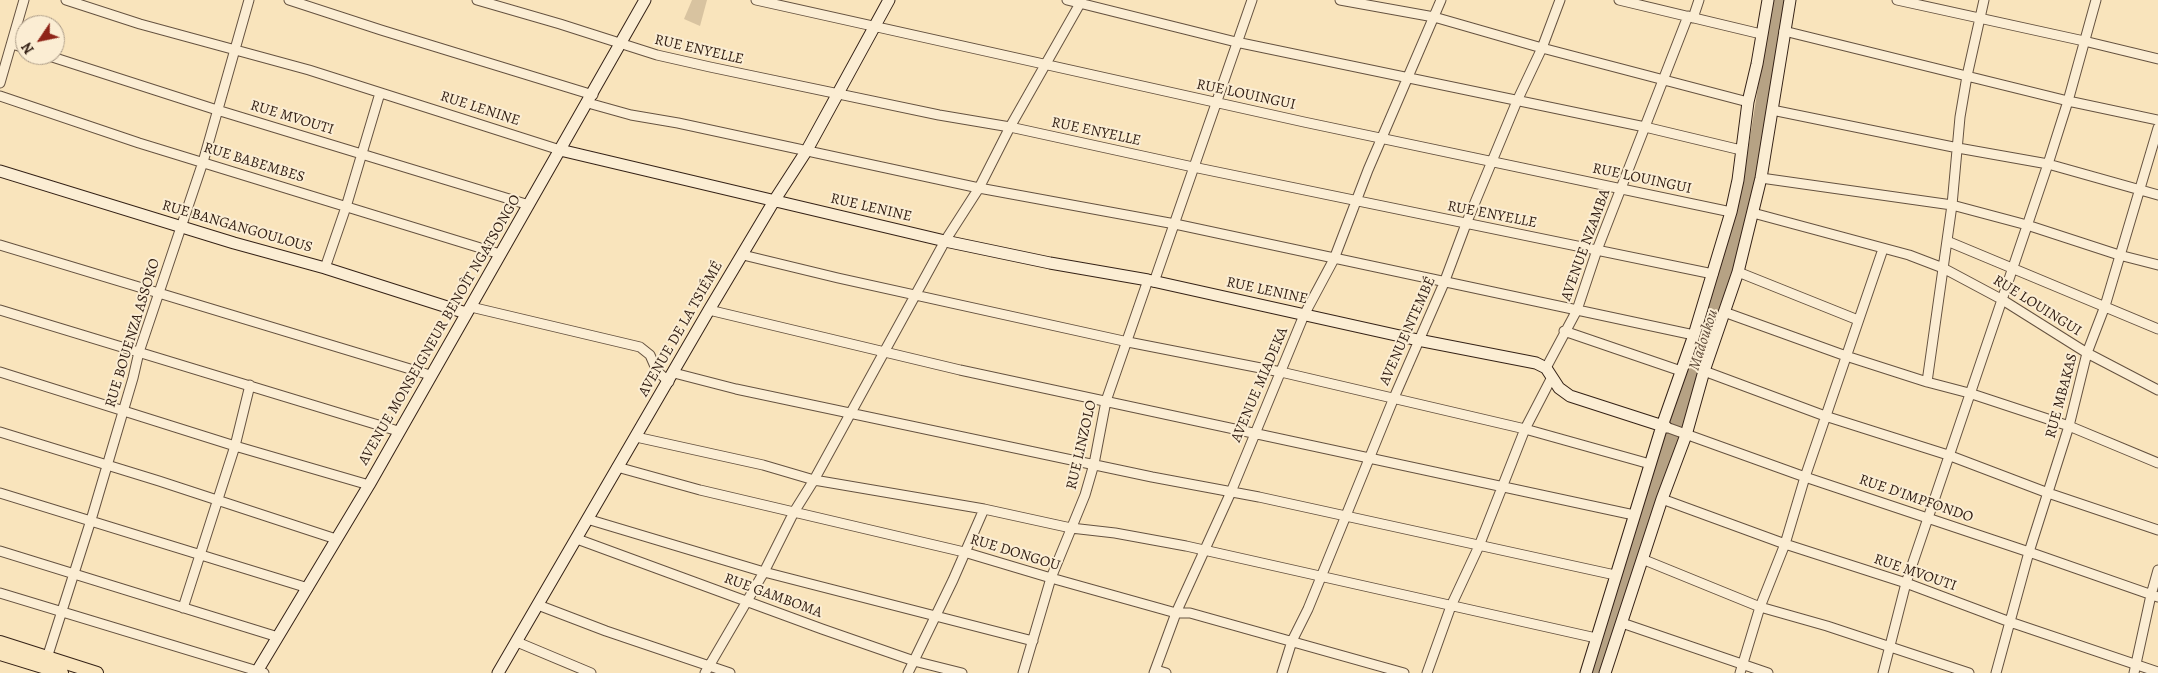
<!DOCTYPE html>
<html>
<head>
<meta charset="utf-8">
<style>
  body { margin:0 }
  #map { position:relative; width:2158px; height:673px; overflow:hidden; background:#f9e4bc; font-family:Alegreya,serif }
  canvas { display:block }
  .north { position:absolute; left:15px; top:15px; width:50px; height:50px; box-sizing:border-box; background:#fbedd3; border:1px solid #ab9b87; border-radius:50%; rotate:236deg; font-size:14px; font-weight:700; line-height:20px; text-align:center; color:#342116 }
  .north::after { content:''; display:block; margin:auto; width:18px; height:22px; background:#8f2418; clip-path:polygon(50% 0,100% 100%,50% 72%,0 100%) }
</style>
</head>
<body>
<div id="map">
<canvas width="2158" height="673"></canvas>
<div class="north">N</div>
</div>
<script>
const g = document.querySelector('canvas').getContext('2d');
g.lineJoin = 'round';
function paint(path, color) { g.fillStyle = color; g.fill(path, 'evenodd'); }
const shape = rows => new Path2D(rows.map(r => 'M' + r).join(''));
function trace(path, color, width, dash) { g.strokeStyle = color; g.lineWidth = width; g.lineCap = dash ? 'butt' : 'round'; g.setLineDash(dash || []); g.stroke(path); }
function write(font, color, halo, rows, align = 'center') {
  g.font = font + ' Alegreya,serif'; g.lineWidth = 4; g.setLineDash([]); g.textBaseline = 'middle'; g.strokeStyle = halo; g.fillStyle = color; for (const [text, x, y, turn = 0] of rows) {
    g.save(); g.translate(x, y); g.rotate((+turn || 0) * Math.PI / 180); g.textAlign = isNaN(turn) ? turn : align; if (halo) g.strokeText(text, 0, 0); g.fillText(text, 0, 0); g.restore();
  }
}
paint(shape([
  [692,0,707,0,700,26,684,19]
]), '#d8c3a0');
trace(shape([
  [1598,673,1740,226,1755,157,1780,0]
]), '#b6a284', 16);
const street = shape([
  [66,0,140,24,309,70,560,150],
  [289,0,381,30,593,95],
  [477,0,560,24,657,55,710,67,939,115,1010,127,1193,167,1713,274],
  [756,0,1304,122,1731,212],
  [1067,0,1236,42,1645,127,1741,150],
  [1340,0,1434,17,1542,48,1748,102],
  [1619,0,1761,34],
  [1897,0,2084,41,2158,59],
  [1693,18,1699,0],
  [1784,31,2068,101,2158,120],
  [12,44,25,48],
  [46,55,217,110,529,205],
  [0,83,24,0],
  [0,96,139,143,500,254],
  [588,103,631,115,678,123,979,188,1175,224,1694,335],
  [1772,110,1958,148,2048,164,2158,195],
  [1761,178,1952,205,2027,225,2119,255,2158,265],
  [1753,213,1909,255,1943,268,2001,299,2087,353,2158,390],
  [1947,241,2158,329],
  [0,245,430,375],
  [743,255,838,278,1128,342,1281,372,1525,429,1650,464],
  [325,268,346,207,380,93],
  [1738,272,1858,320],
  [1154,282,1252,0],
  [471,307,640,347,650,355,657,371,669,382],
  [0,310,398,431],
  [709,310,960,370,1634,515],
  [1724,312,1846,356,1927,382,1969,393,2069,426,2158,463],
  [1564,331,1681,371],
  [1546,368,1577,310,1597,250,1688,16],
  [1704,371,1825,416,1948,455,2048,493,2158,530],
  [0,372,235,446,369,485],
  [674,373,736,389,1152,477,1259,497,1615,575],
  [1927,382,1952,205,1960,117,1967,76,1984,0],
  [1666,427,1805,477,2029,552,2158,597],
  [0,432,159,481,336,539],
  [636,437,763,465,814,480,984,509,1071,528,1115,533,1186,546,1596,638],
  [617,467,700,490,964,552,1051,578,1176,613,1190,613,1404,673],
  [0,493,308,588],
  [1662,499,1785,544,1906,583,2010,622,2158,672],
  [587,519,764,572,1033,641],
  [577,539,822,629,914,661,962,673],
  [0,551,278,637],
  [1642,559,1760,607,1827,626,1969,673],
  [0,593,264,673],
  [538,605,606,631,730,673],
  [183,608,235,446,250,385],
  [1622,623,1768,673],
  [517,642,591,673],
  [46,661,91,520,133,378,139,352,203,162,249,0],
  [1156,670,1166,673],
  [705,673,764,572,794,512,814,480,945,241,979,188,1010,127,1082,0],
  [908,673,953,580,984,509],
  [1023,673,1051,578,1085,495,1094,464,1106,401,1148,280],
  [1154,673,1176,613,1231,492,1304,315,1334,259,1368,170,1441,0],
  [1282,673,1292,641,1308,609,1393,400,1444,283,1466,224,1517,101,1542,48,1560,0],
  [1427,673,1451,606,1479,546,1525,429,1552,377],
  [1740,673,1760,607,1785,544,1805,477,1883,249],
  [1883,673,1906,583,2048,164,2068,101,2096,0],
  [1996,673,2029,552,2069,426,2087,353,2105,306,2158,128],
  [2134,673,2151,595,2158,570]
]);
const secondary = shape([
  [560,150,945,241,1050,263,1148,280,1418,340,1536,363,1546,368,1559,388,1570,396,1666,427],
  [0,171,234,243,325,268,466,313],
  [256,673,369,485,645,0],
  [498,673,709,310,774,201,807,150,889,0],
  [1586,673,1662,426,1694,335,1731,212,1738,180,1748,102,1757,64,1768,0],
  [1605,673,1662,499,1686,435,1704,371,1738,272,1761,178,1790,0]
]);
const primary = shape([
  [0,642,97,673],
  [0,654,62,673]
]);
trace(street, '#655240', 11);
trace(secondary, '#342116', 13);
trace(primary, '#342116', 14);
trace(street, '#fbedd3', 9);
trace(secondary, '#fbedd3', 11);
trace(primary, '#f9e4bc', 12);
write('15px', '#342116', '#fbedd3', [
  ["RUE ENYELLE",699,50,13],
  ["RUE LOUINGUI",1246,95,12],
  ["RUE LENINE",480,109,18],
  ["RUE MVOUTI",292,118,17],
  ["RUE ENYELLE",1096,132,12],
  ["RUE BABEMBES",254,163,17],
  ["RUE LOUINGUI",1642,179,12],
  ["RUE LENINE",871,208,13],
  ["RUE ENYELLE",1492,215,11],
  ["RUE BANGANGOULOUS",237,227,16],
  ["AVENUE NZAMBA",1586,245,-70],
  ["RUE LENINE",1267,291,12],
  ["RUE LOUINGUI",2037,306,32],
  ["AVENUE DE LA TSIÉMÉ",681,329,-60],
  ["AVENUE MONSEIGNEUR BENOÎT NGATSONGO",440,330,-60],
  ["AVENUE NTEMBÉ",1408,331,-66],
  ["RUE BOUENZA ASSOKO",133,333,-73],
  ["AVENUE MIADEKA",1260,385,-67],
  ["RUE MBAKAS",2062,396,-75],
  ["RUE LINZOLO",1082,445,-77],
  ["RUE D'IMPFONDO",1916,499,19],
  ["RUE DONGOU",1015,553,17],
  ["RUE MVOUTI",1915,573,19],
  ["RUE GAMBOMA",773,596,20]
]);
write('italic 16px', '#624e3c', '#fbedd3', [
  ["Madoukou",1704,340,-72]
]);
</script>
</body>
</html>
